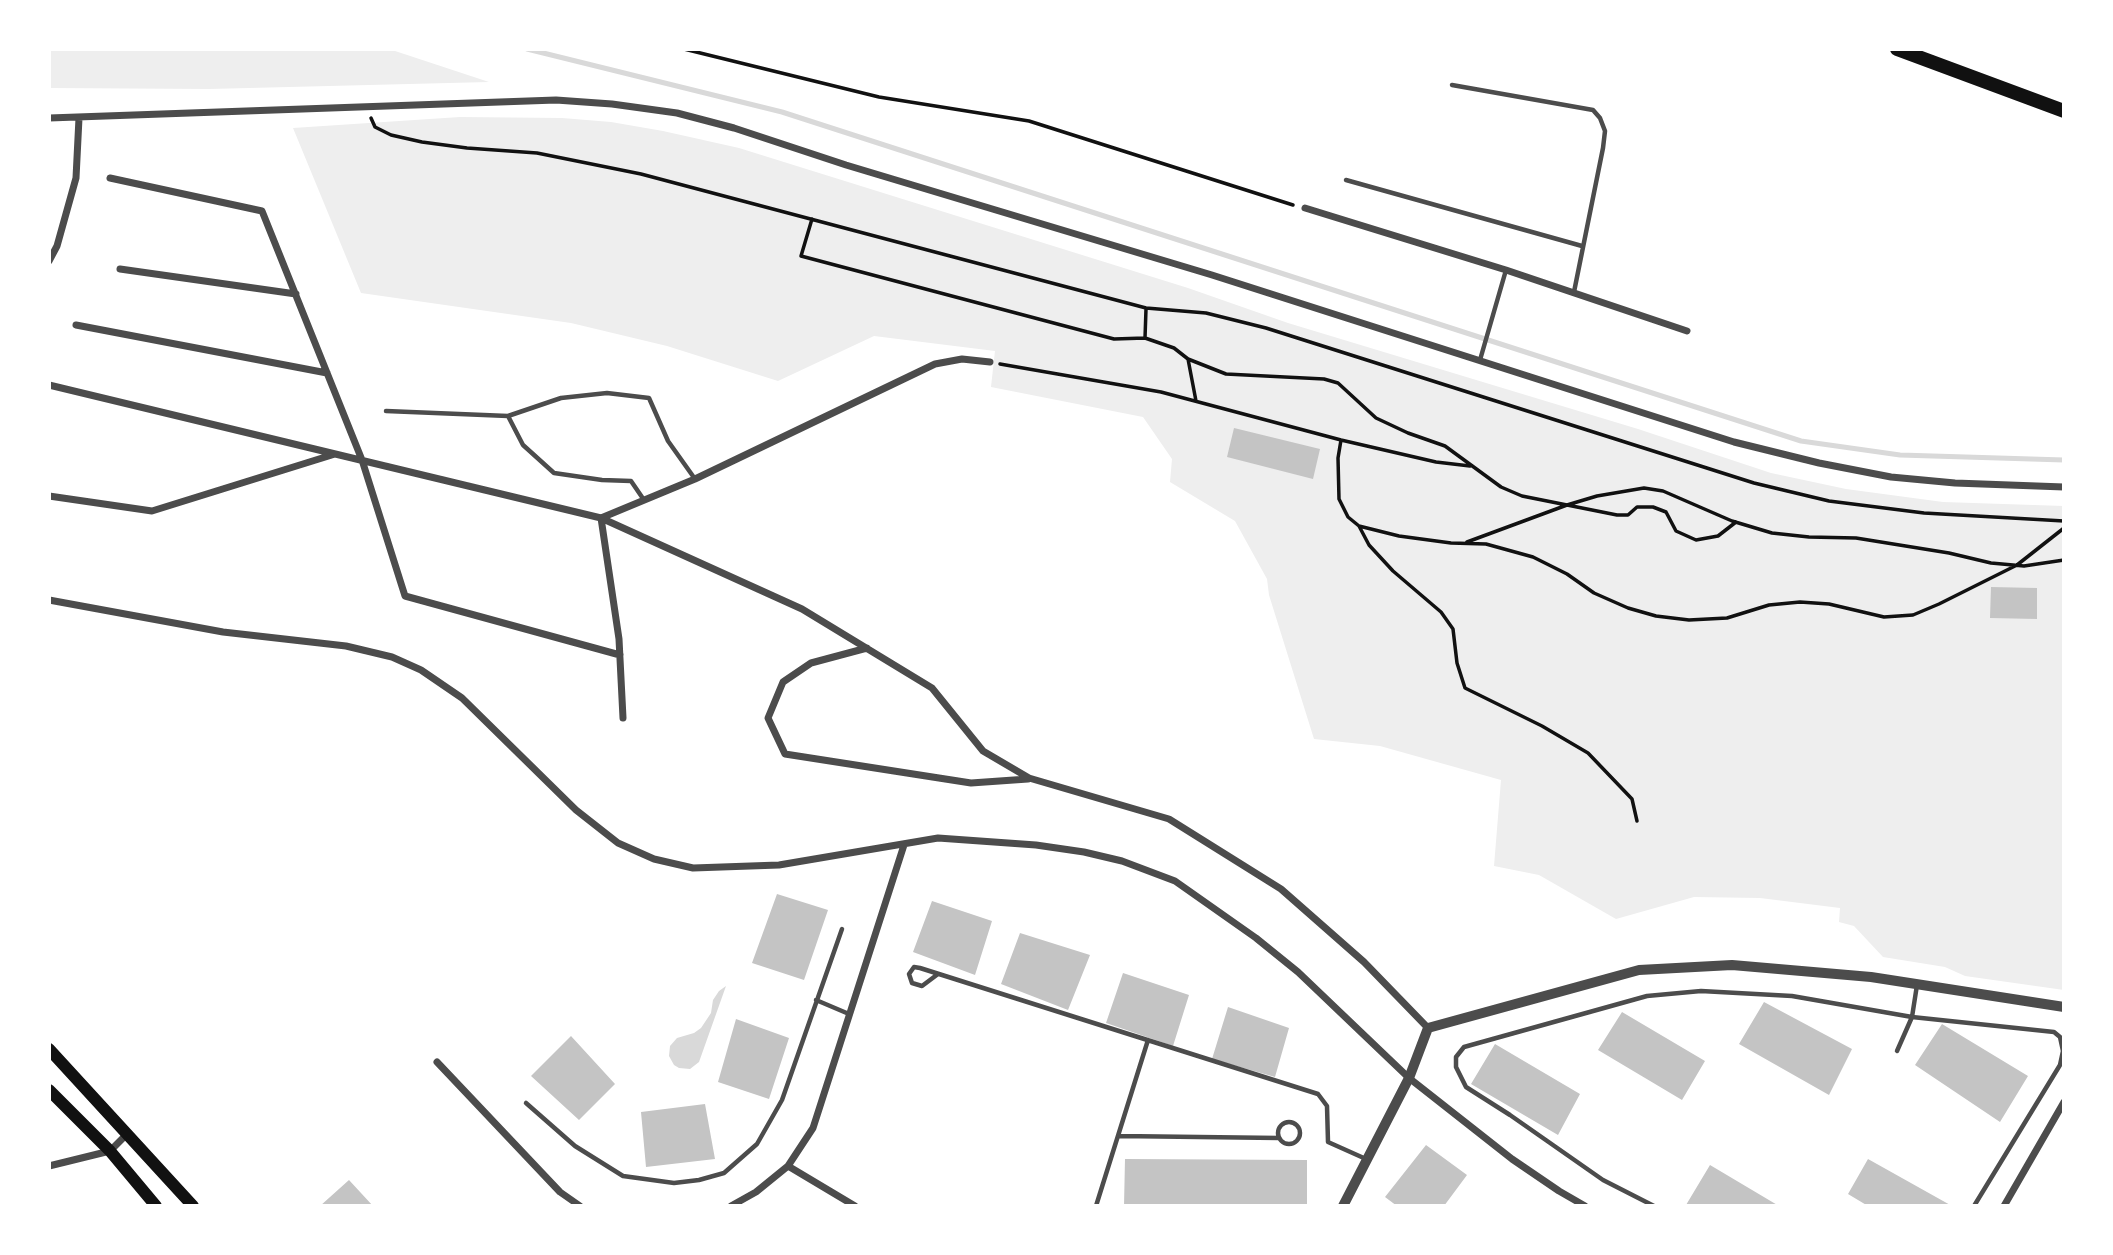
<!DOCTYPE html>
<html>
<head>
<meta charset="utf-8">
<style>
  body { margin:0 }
  #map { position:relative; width:2113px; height:1255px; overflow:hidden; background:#fff; font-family:"Alegreya Sans",sans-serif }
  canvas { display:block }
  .frame { position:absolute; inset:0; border:51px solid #fff; pointer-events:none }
</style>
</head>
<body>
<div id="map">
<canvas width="2113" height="1255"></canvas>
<div class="frame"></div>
</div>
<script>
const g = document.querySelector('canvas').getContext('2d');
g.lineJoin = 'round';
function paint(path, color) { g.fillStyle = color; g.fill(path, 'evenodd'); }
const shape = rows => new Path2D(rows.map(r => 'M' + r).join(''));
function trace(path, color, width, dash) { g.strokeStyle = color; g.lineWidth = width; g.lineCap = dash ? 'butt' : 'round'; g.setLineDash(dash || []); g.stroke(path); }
paint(shape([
  [49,49,389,49,489,82,209,89,49,88],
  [460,117,562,118,611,122,663,131,739,148,1188,288,1288,323,1638,429,1771,473,1846,489,1943,502,2064,506,2064,990,1965,976,1945,967,1883,957,1854,926,1839,922,1840,908,1760,898,1694,897,1616,919,1539,875,1494,866,1501,780,1380,746,1314,739,1269,595,1267,579,1235,521,1170,482,1172,459,1143,417,991,387,995,351,874,336,778,381,667,346,571,323,361,293,293,128]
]), '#eee');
paint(shape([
  [726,986,699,1062,690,1069,679,1068,674,1065,669,1056,670,1046,677,1038,694,1033,701,1028,711,1013,713,1000,719,991]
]), '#d9d9d9');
trace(shape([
  [527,49,782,112,1801,441,1900,455,2064,460]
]), '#d9d9d9', 5);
paint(shape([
  [1234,428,1320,449,1313,479,1227,457],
  [1991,587,2037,588,2037,619,1990,618],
  [777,894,828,910,804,980,752,963],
  [932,901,992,921,975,975,913,952],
  [1020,933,1090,955,1068,1010,1001,984],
  [1123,973,1189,995,1173,1046,1106,1023],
  [1764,1002,1852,1049,1829,1095,1739,1044],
  [1228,1007,1289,1028,1275,1077,1212,1059],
  [1622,1012,1705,1061,1682,1100,1598,1050],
  [736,1019,789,1038,769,1099,718,1082],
  [1942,1024,2028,1076,2000,1122,1915,1065],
  [571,1036,615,1084,579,1120,531,1076],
  [1495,1044,1580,1094,1558,1135,1471,1084],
  [705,1104,715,1159,646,1167,641,1112],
  [1426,1145,1467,1175,1444,1206,1397,1206,1385,1197],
  [1125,1159,1307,1160,1307,1206,1124,1206],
  [1868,1159,1952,1206,1868,1206,1848,1194],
  [1710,1165,1779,1206,1686,1205],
  [349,1180,373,1206,320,1206]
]), '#c4c4c4');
trace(shape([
  [684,49,879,97,1029,121,1293,205],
  [371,118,375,127,391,135,422,142,467,148,537,153,641,174,1146,308,1206,313,1266,328,1754,483,1829,501,1924,513,2064,521],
  [812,219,801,256,1114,339,1145,338,1174,348,1188,359,1226,374,1324,379,1338,383,1376,418,1408,433,1445,446,1501,487,1522,496,1567,505,1597,496,1644,488,1663,491,1732,521,1772,533,1809,537,1856,538,1949,553,1991,563,2024,566,2064,560],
  [1145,338,1146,309],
  [1188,359,1196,401],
  [1000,364,1161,392,1341,440,1436,462,1470,466],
  [1341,440,1338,458,1339,499,1348,517,1359,526,1399,536,1451,543,1486,544,1533,557,1567,574,1594,593,1628,608,1656,616,1689,620,1727,618,1769,605,1800,602,1829,604,1884,617,1913,615,1939,604,2017,565,2064,528],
  [1359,526,1369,545,1393,571,1441,612,1453,629,1457,663,1465,688,1542,726,1588,753,1632,799,1637,821],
  [1467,542,1567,505,1617,515,1628,515,1637,507,1653,507,1666,512,1676,531,1696,540,1718,536,1736,522]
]), '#111', 3.5);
trace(shape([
  [1452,85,1593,110,1600,118,1605,131,1603,148,1574,292],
  [1346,180,1582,246],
  [1480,360,1506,270],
  [386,411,508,416,561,398,607,393,649,398,668,441,695,479],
  [508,416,523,445,554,473,602,480,631,481,644,500],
  [938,974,922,986,912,983,909,974,914,967,920,968,1318,1094,1327,1106,1328,1142,1366,1159],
  [816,1000,849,1014],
  [1897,1051,1912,1017,1917,985],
  [526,1103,575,1146,623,1176,674,1183,699,1180,724,1173,757,1144,782,1100,842,929],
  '1278 1133a11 11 0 1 1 22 0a11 11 0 1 1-22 0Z',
  [1119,1136,1279,1138],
  [1096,1206,1148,1040],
  [1654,1206,1603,1180,1510,1115,1466,1087,1456,1067,1456,1057,1464,1047,1647,996,1701,991,1792,996,1912,1017,2054,1032,2060,1037,2063,1051,2060,1065,1974,1206]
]), '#4c4c4c', 4.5);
trace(shape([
  [49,118,556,100,612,104,677,113,734,128,846,165,1212,275,1734,442,1819,463,1891,477,1955,483,2064,487],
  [110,178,262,211,362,460,405,596,620,655],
  [1305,208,1506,270,1687,331],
  [49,261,57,246,76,178,79,118],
  [120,269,296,294],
  [76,325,327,373],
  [49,385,601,518,802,609,932,688,983,751,1029,778,1169,819,1281,889,1364,962,1428,1028],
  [49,496,152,511,335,454],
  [49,600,223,632,346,646,392,657,421,670,462,698,576,810,618,843,654,859,693,868,779,865,938,838,1036,845,1084,852,1122,861,1175,881,1256,938,1298,972,1409,1078,1512,1159,1559,1191,1585,1206],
  [867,648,811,663,783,682,768,718,785,754,971,783,1028,779],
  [623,718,619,639,601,518,695,479,935,364,962,359,990,362],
  [437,1062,560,1192,580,1206],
  [49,1166,110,1151,127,1134],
  [788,1166,855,1206],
  [731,1206,756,1192,788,1166,813,1128,904,845],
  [2004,1206,2064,1102]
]), '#4c4c4c', 7);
trace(shape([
  [1343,1206,1409,1078,1428,1028,1639,970,1732,965,1871,977,2064,1007]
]), '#4c4c4c', 10);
trace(shape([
  [49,1049,193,1206],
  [49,1090,110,1151,156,1206]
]), '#111', 12);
trace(shape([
  [1897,49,2064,111]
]), '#111', 14);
</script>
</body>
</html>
